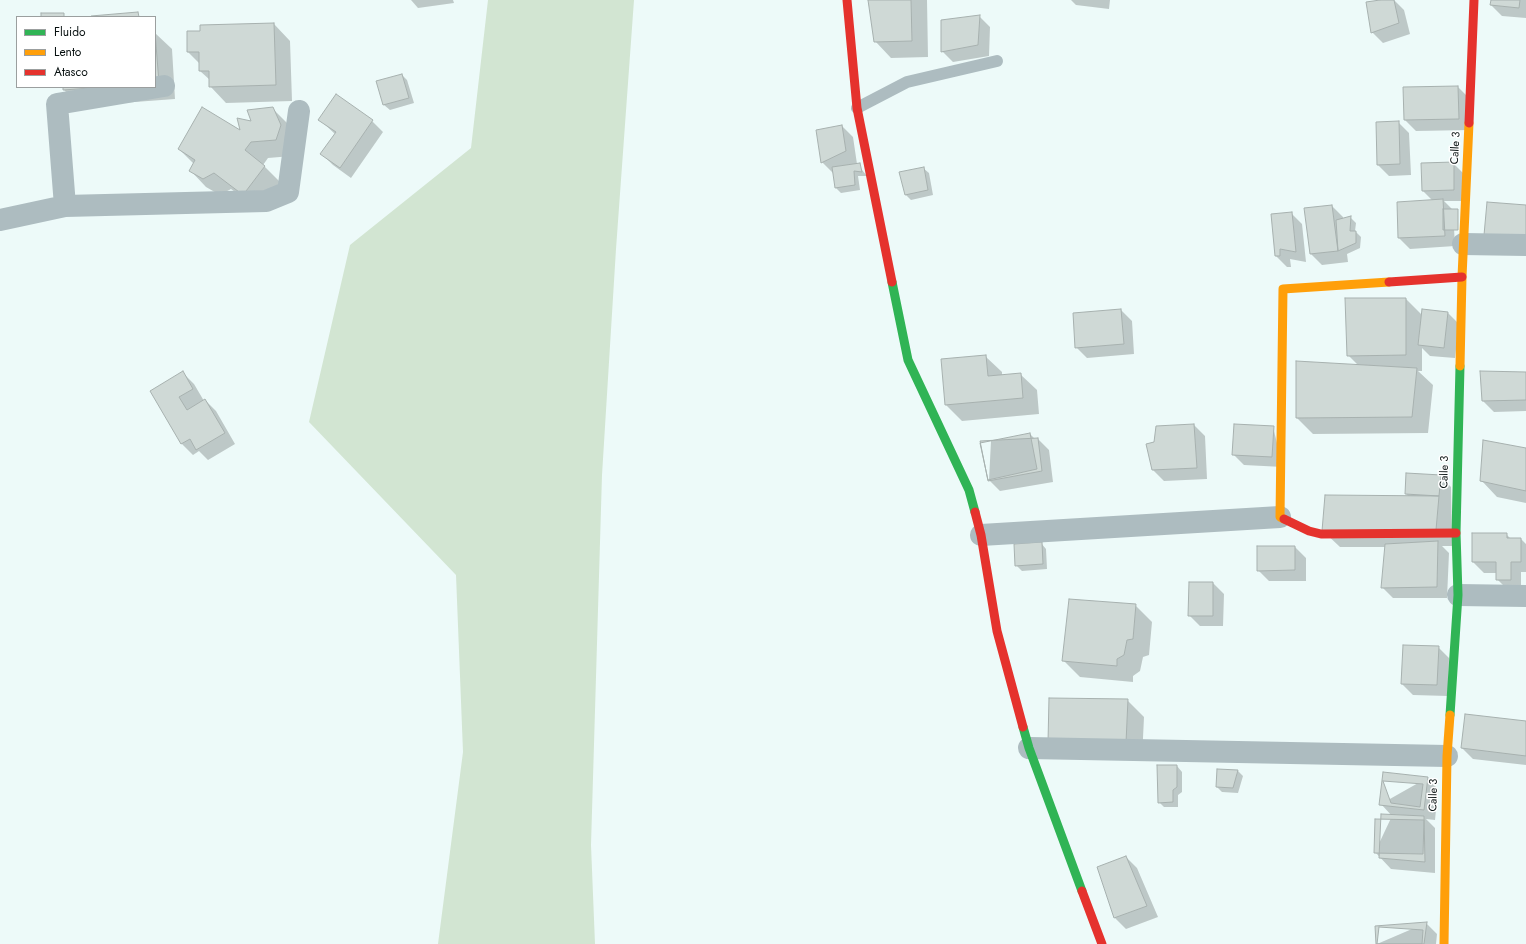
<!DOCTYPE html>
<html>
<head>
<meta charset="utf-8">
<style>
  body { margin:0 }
  #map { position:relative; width:1526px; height:944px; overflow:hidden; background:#edfaf9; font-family:Jost,sans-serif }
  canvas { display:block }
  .legend { position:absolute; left:16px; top:16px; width:140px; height:72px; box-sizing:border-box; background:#fff; border:1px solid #9b9f9f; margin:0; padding:5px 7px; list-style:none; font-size:12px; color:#060f0f }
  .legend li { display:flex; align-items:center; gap:8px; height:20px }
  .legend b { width:20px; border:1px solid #9b9f9f }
</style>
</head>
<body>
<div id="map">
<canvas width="1526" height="944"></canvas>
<ul class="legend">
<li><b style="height:5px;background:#30b455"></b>Fluido</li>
<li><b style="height:5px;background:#ff9f0a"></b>Lento</li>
<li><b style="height:5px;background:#e5322d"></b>Atasco</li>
</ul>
</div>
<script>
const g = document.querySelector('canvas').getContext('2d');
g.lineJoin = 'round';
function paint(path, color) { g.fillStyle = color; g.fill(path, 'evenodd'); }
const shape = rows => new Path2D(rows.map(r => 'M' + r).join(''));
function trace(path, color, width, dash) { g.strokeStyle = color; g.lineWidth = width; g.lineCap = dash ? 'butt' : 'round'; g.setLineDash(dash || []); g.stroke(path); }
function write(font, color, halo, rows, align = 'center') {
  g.font = font + ' Jost,sans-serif'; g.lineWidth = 3; g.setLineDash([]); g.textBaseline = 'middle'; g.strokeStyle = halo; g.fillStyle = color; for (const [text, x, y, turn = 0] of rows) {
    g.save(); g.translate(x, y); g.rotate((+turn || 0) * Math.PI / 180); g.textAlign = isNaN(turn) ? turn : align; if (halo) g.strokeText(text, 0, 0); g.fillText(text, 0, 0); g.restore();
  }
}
paint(shape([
  [488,0,634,0,616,249,602,475,591,845,595,944,438,944,463,752,456,575,309,422,350,245,471,148]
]), '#d2e5d2');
paint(shape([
  [411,0,453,0,454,3,418,8],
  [869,0,927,0,928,57,891,58,875,41],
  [1071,0,1110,0,1109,9,1076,5],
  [1387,0,1394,0,1404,10,1410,34,1383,43,1372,32],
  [1492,0,1526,0,1526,18,1502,16,1491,5],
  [979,16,990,27,989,56,953,62,942,51],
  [274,24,290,41,292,101,226,103,210,86,210,80,200,71,200,64,188,52],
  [155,33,172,49,175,99,81,106,64,90,64,87,155,87],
  [402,75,407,80,414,103,390,110,384,105,378,82],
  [1458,87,1469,98,1469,130,1416,131,1405,120],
  [336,96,372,121,383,132,351,178,333,165,322,154,335,134,320,120],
  [272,108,289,125,292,156,268,158,263,165,281,183,259,210,231,189,220,195,206,187,190,170,194,164,179,149,241,132,252,122],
  [1398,122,1409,133,1411,175,1389,176,1378,165],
  [842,126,853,137,857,164,867,176,858,176,860,190,841,193,836,188,834,174,822,162],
  [1453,163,1464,174,1465,201,1444,201,1453,210,1455,246,1410,249,1399,238,1433,201,1423,191],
  [923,168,929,173,933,195,911,200,905,194],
  [1332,206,1343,217,1343,219,1350,217,1356,223,1355,231,1361,237,1360,248,1347,254,1348,262,1322,265,1311,254],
  [1291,213,1302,224,1306,262,1290,259,1291,267,1287,267,1276,256],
  [1406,299,1422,315,1448,313,1459,324,1455,358,1430,356,1422,348,1422,371,1418,371,1433,385,1428,433,1313,434,1297,418,1359,366,1348,355],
  [1121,310,1132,321,1134,354,1087,358,1076,347],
  [985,356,1002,372,1002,376,1020,374,1037,390,1039,414,962,421,946,405,942,360],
  [183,373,194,384,204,401,205,400,216,411,235,444,208,460,199,451,193,455,182,444,151,391],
  [1526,373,1526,411,1494,412,1483,401],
  [1194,425,1205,436,1207,479,1164,481,1153,470,1155,443],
  [1273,427,1283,467,1244,465,1233,454],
  [1030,434,1035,439,1038,439,1049,450,1053,482,1000,491,989,480,991,441],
  [1526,449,1526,503,1497,497,1481,480],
  [1440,476,1451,487,1452,546,1442,546,1449,553,1447,598,1393,598,1382,587,1386,547,1340,547,1323,531,1409,497,1406,494],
  [1506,534,1511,539,1521,539,1526,544,1526,572,1521,572,1521,590,1508,590,1497,579,1497,573,1484,573,1473,562],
  [1041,543,1046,549,1047,569,1022,571,1016,565],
  [1295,547,1306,558,1306,581,1269,581,1258,570],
  [1213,583,1224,594,1223,626,1200,626,1189,615],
  [1135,605,1152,622,1149,655,1143,657,1140,671,1133,676,1133,682,1080,677,1064,661],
  [1438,647,1449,658,1448,696,1413,695,1402,684],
  [1127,700,1144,717,1142,759,1065,757],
  [1526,722,1526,765,1473,759,1462,748],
  [1177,766,1182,772,1182,792,1178,795,1178,807,1164,807,1159,802],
  [1218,770,1238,771,1243,776,1238,793,1222,792,1217,787],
  [1427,778,1438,789,1435,820,1426,819,1435,828,1435,873,1391,869,1375,852,1392,816,1381,804],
  [1126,857,1137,868,1158,917,1126,929,1115,918,1099,868],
  [1426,923,1437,934,1436,944,1377,944]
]), '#0003');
const building = shape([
  [868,0,911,0,912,41,874,42,868,0],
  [1380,0,1394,0,1399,23,1371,33,1366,2,1380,0],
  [1491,0,1520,0,1519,8,1490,5,1491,0],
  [138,12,139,17,91,17,91,16,138,12],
  [41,13,64,13,64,17,41,17,41,13],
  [980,15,978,45,941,52,941,20,980,15],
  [274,23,276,85,209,87,209,71,199,71,199,52,187,52,187,31,200,31,200,25,274,23],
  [155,32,159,83,155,83,155,32],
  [402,74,409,98,383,105,376,81,402,74],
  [1458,86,1459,119,1404,120,1403,87,1458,86],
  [63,87,105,87,63,90,63,87],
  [336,94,373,120,340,168,320,154,336,132,318,120,336,94],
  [202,107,240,130,237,118,251,121,247,110,273,107,281,125,276,140,251,142,245,150,265,166,243,195,214,173,203,179,189,171,195,160,178,149,202,107],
  [1399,121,1400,164,1377,165,1376,122,1399,121],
  [842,125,846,151,821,163,816,130,842,125],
  [1454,162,1454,190,1422,191,1421,163,1454,162],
  [860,163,862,172,854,171,855,185,835,188,832,167,860,163],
  [924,167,928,190,905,195,899,172,924,167],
  [1443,199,1445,236,1398,238,1397,202,1443,199],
  [1487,202,1526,205,1526,238,1484,235,1487,202],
  [1332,205,1338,251,1310,254,1304,208,1332,205],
  [1443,209,1458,209,1458,230,1443,230,1443,209],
  [1292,212,1296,252,1280,249,1280,256,1275,256,1271,214,1292,212],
  [1351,216,1350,231,1356,231,1356,243,1338,251,1336,220,1351,216],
  [1345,298,1406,298,1406,355,1347,356,1345,298],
  [1121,309,1124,344,1075,348,1073,313,1121,309],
  [1422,309,1448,312,1444,348,1418,345,1422,309],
  [986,355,988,376,1021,373,1023,398,945,405,941,359,986,355],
  [1296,361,1417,368,1412,417,1296,418,1296,361],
  [183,371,193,389,179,397,187,410,205,399,225,433,196,450,190,439,181,444,150,391,183,371],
  [1480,371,1526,372,1526,400,1482,401,1480,371],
  [1194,424,1197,468,1152,470,1146,444,1154,442,1156,426,1194,424],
  [1234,424,1274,426,1272,457,1232,455,1234,424],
  [1030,433,1037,469,988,480,980,443,1030,433],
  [1038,438,1042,471,988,481,980,441,1038,438],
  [1483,440,1526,448,1526,491,1480,481,1483,440],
  [1406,473,1441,475,1439,496,1405,494,1406,473],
  [1325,495,1439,496,1436,530,1322,531,1325,495],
  [1472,533,1507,533,1507,538,1521,538,1521,562,1511,562,1511,580,1496,580,1496,562,1472,562,1472,533],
  [1438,541,1437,587,1381,588,1385,544,1438,541],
  [1042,542,1043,564,1015,566,1014,544,1042,542],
  [1257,546,1295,546,1295,570,1257,571,1257,546],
  [1189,582,1213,582,1213,616,1188,616,1189,582],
  [1069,599,1136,604,1133,639,1127,640,1124,655,1117,659,1117,666,1062,661,1069,599],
  [1403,645,1439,646,1437,685,1401,684,1403,645],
  [1049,698,1128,699,1126,743,1048,742,1049,698],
  [1465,714,1526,721,1526,756,1461,748,1465,714],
  [1157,765,1177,765,1177,787,1173,790,1173,802,1158,803,1157,765],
  [1217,769,1238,770,1233,788,1216,787,1217,769],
  [1383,772,1428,777,1424,810,1379,805,1383,772],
  [1383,781,1423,784,1420,807,1391,803,1383,781],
  [1381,814,1424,816,1425,862,1379,858,1381,814],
  [1375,819,1424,820,1423,854,1374,853,1375,819],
  [1126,856,1147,906,1114,918,1097,867,1126,856],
  [1427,922,1424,944,1376,944,1375,926,1427,922],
  [1379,927,1423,930,1422,944,1377,944,1379,927]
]);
paint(building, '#cfd9d6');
trace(building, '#a7b1af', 1);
trace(shape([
  [857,108,907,82,997,61]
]), '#adbcc0', 12);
trace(shape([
  [65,206,57,104,164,86],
  [0,220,65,206,266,201,288,192,299,111],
  [1463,244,1526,245],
  [981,535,1280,517],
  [1458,595,1526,596],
  [1029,748,1447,756]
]), '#adbcc0', 22);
trace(shape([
  [892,282,908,360,969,490,975,512],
  [1450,715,1458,595,1456,533,1460,366],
  [1023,727,1029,748,1082,891]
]), '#30b455', 9);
trace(shape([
  [1460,366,1462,277,1469,123],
  [1284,519,1280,517,1283,289,1389,282],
  [1444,944,1447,756,1450,715]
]), '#ff9f0a', 9);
trace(shape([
  [847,0,857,108,892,282],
  [1469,123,1474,0],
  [1389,282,1462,277],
  [975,512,981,535,997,631,1023,727],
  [1284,519,1309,531,1321,534,1456,533],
  [1082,891,1102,944]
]), '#e5322d', 9);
write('11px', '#060f0f', '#fff', [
  ["Calle 3",1456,148,-87],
  ["Calle 3",1445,472,-89],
  ["Calle 3",1434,795,-89]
]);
</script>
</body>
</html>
